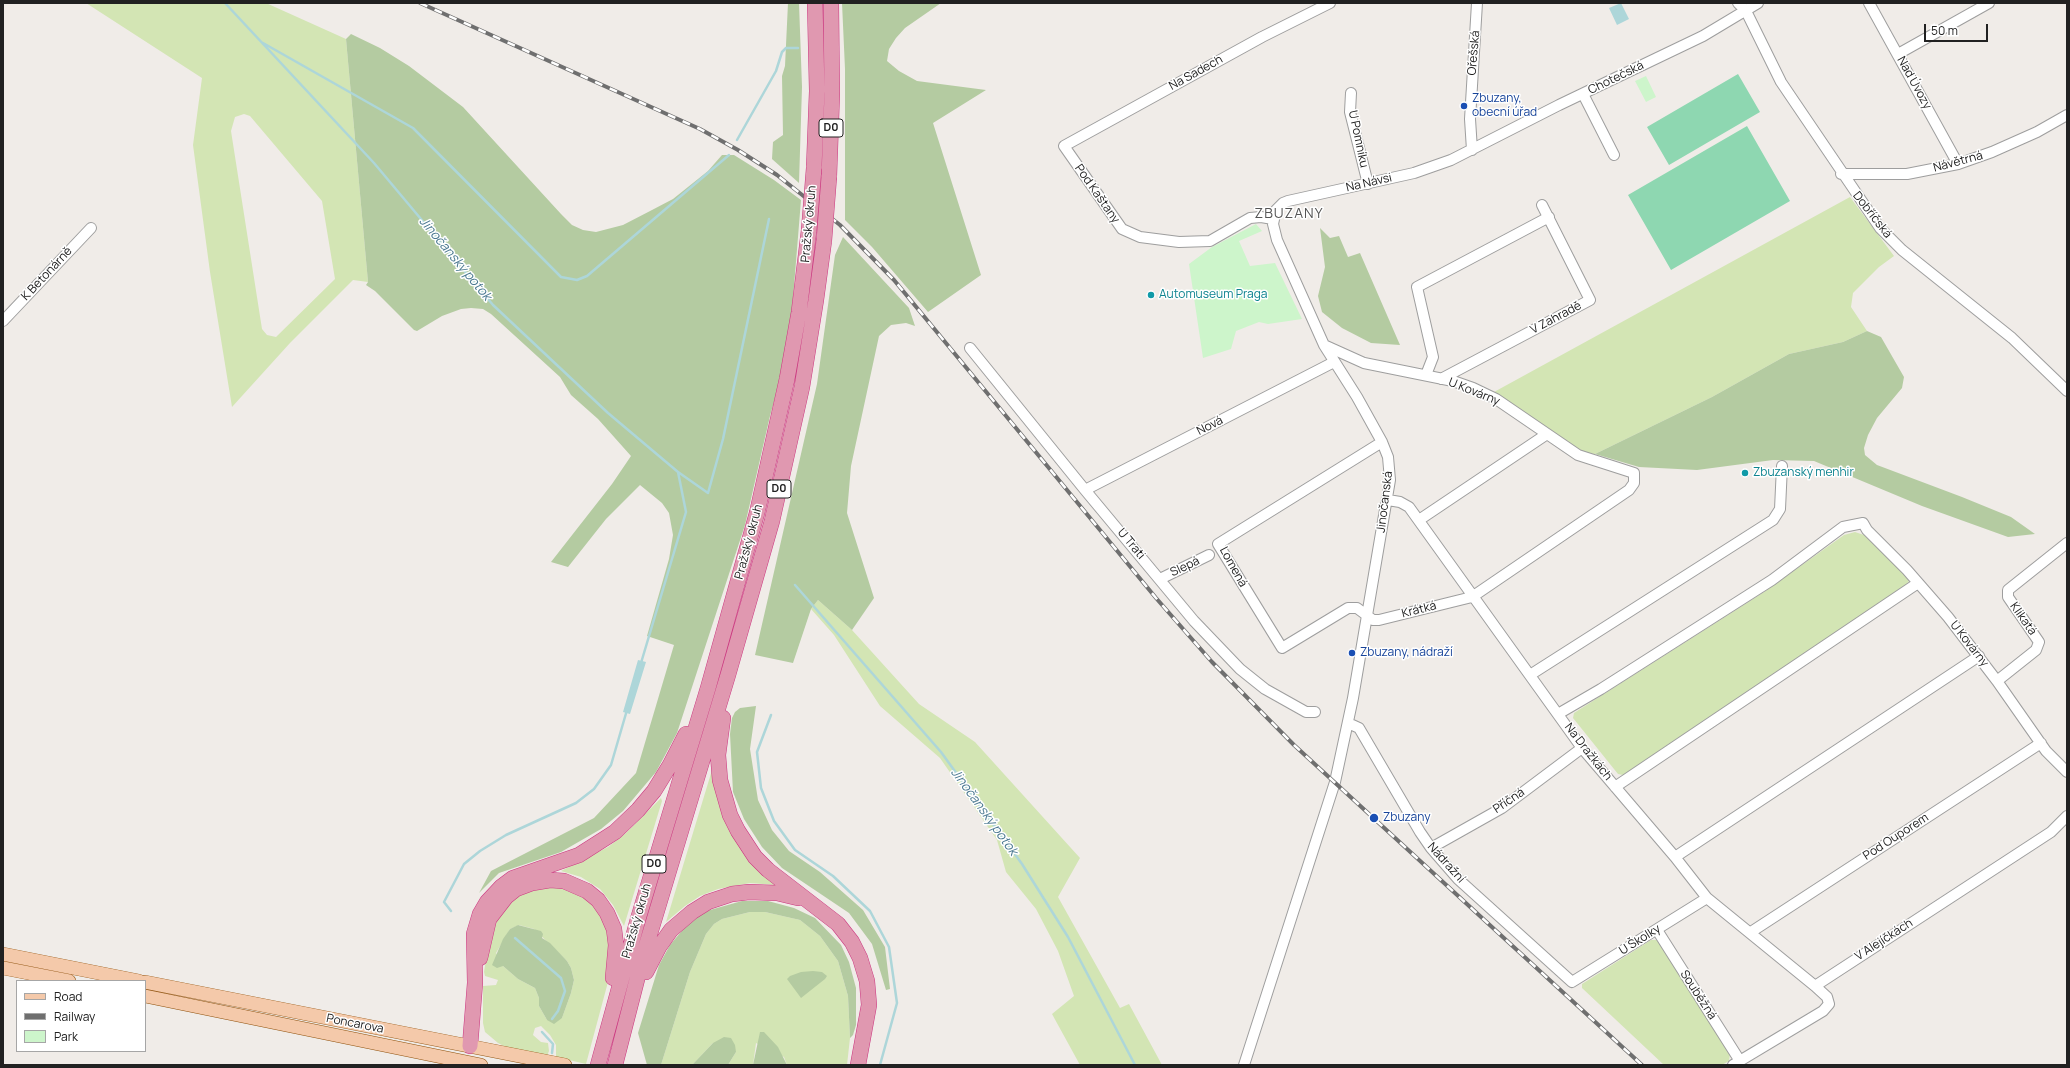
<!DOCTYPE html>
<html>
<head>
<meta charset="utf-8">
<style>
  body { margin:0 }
  #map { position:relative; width:2070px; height:1068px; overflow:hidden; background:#f0ece8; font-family:Manrope,sans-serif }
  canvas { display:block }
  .frame { position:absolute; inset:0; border:4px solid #212121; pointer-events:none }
  .legend { position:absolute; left:16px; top:980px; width:130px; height:72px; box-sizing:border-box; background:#fff; border:1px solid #a6a6a6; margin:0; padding:5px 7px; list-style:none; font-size:12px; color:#212121 }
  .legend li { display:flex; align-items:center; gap:8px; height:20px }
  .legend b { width:20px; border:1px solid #a6a6a6 }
  .scale { position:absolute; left:1924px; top:24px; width:64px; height:18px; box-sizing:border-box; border:2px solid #212121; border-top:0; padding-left:5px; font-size:12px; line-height:14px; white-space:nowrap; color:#212121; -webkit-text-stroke:3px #fff; paint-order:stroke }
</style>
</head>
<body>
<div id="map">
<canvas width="2070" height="1068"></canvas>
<div class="frame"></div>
<ul class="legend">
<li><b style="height:5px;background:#f4c9aa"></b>Road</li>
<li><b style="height:5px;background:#6f6f6f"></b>Railway</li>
<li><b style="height:11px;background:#cdf5cb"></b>Park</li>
</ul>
<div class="scale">50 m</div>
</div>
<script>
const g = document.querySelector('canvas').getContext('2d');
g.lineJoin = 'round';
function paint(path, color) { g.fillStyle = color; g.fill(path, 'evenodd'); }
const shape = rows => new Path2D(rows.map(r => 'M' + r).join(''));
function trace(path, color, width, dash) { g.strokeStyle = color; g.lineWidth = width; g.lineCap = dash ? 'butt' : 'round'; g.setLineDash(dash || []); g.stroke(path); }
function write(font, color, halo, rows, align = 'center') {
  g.font = font + ' Manrope,sans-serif'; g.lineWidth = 3; g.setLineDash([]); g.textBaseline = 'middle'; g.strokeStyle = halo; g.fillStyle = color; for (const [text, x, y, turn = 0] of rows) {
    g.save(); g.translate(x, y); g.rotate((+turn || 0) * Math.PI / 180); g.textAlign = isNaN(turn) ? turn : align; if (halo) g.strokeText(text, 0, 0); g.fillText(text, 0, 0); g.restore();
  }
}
paint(shape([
  [86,3,266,3,346,39,368,282,353,280,290,343,232,407,210,272,193,145,202,78],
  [244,114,250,116,322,201,335,279,276,337,267,335,262,329,231,131,235,117],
  [1850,197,1894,256,1879,267,1853,293,1851,307,1867,331,1843,342,1789,354,1712,397,1595,454,1583,453,1494,392],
  [1855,532,1864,535,1907,577,1909,581,1906,585,1649,758,1623,775,1618,774,1573,718,1574,713,1764,592,1844,535],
  [818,600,852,630,919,704,975,742,1080,858,1058,897,1120,1008,1129,1004,1162,1065,1080,1065,1052,1014,1074,996,1058,951,1036,909,1006,872,997,840,940,758,880,706,834,635,811,609],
  [712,770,716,785,776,884,776,885,750,883,718,889,700,896,685,906,666,922],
  [661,798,662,801,624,926,613,905,600,889,581,877,561,871,608,847,626,833],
  [563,886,591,901,602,914,611,941,608,982,586,1064,556,1057,556,1045,550,1035,541,1026,535,1028,533,1035,541,1042,548,1043,549,1051,547,1056,510,1049,498,1043,485,1032,483,1023,483,986,496,985,498,980,485,976,484,972,490,932,509,900,533,888],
  [519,925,534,929,567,961,571,968,574,980,571,993,562,1018,547,1020,539,1006,539,998,535,988,518,979,503,966,496,953,510,929],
  [750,912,765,912,800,920,820,936,838,961,848,996,850,1038,847,1065,787,1065,784,1057,756,1043,753,1065,728,1065,736,1052,713,1043,692,1065,661,1065,690,972,706,934,714,924,722,919],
  [1651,940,1657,940,1730,1054,1729,1061,1722,1065,1664,1065,1582,988,1582,984]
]), '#d3e5b4');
paint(shape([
  [788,3,799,3,802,87,799,183,772,159,773,142,783,135,782,76,785,66],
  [842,3,941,3,905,28,896,38,889,49,887,61,899,71,917,81,986,90,933,123,981,275,928,312,872,247,845,220,845,69],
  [351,34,380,48,409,66,463,107,561,214,572,225,583,230,596,232,623,225,652,210,673,199,708,171,722,155,734,155,774,180,801,200,789,348,770,416,745,525,677,733,656,772,623,811,601,829,561,852,499,873,479,893,491,871,594,818,636,773,674,645,647,636,669,559,673,535,669,513,662,503,640,485,606,519,568,567,551,562,612,484,631,456,598,419,571,395,560,377,491,314,483,309,471,308,461,309,442,316,417,331,414,330,375,291,366,285,368,282,346,39],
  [1320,228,1330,238,1339,236,1348,257,1360,253,1400,345,1371,343,1342,328,1322,312,1318,296,1325,267],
  [843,237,909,308,915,326,906,323,891,325,879,336,851,466,847,513,874,598,852,630,818,600,811,609,793,663,755,655,817,384,835,255],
  [1867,331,1881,337,1904,377,1902,388,1877,418,1868,435,1864,448,1865,455,1877,465,1962,497,2011,517,2035,534,2008,537,1922,506,1814,461,1773,460,1697,470,1639,467,1595,454,1712,397,1789,354,1843,342],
  [756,706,750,749,758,800,772,830,789,851,820,872,863,910,885,947,890,989,886,990,872,944,849,913,782,868,762,847,744,819,733,792,730,734,732,718,735,712,740,708],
  [742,901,768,901,794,908,815,918,841,945,849,962,856,988,856,1025,853,1035,850,1038,848,996,838,961,820,936,800,920,765,912,750,912,722,919,714,924,706,934,690,972,661,1065,647,1065,638,1033,659,965,670,945,685,927,700,915,710,910],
  [518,925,541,931,543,934,542,938,550,943,567,961,571,968,574,980,571,993,562,1018,554,1024,547,1020,539,1006,539,998,535,988,518,979,503,966,497,968,492,965,503,939,510,929],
  [813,971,822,972,827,976,825,979,801,998,787,979,790,976,801,972],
  [760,1032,764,1032,778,1047,787,1065,753,1065],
  [724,1037,731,1038,735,1045,736,1052,728,1065,692,1065,713,1043]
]), '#b4cba1');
paint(shape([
  [1646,76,1656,97,1646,102,1635,81],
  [1256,224,1262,231,1239,241,1250,266,1275,263,1302,319,1268,324,1259,322,1236,331,1231,349,1203,358,1189,264,1212,247]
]), '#cdf5cb');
paint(shape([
  [1738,74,1760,112,1669,165,1647,127],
  [1747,126,1790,201,1671,270,1628,195]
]), '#8ed7b1');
paint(shape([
  [1621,3,1629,19,1617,25,1609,8],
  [638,660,646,662,630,714,623,712]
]), '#add6d9');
trace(shape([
  [225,3,374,163,493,305,608,413,678,472,708,493,723,439,769,219],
  [263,43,413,128,561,277,577,280,587,276,729,155],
  [737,140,776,71,782,52,786,48,798,48],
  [795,585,941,752,1022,864,1068,937,1135,1065],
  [641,663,686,512,678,472],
  [771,715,757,752,761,788,774,821,795,850,833,876,870,911,889,947,897,1003,880,1065],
  [451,911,444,902,464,864,480,851,506,835,576,803,594,789,611,765,627,710],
  [515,938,561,978,565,991,558,1011,552,1019],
  [542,1032,553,1044,552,1053]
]), '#add6d9', 2.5);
const minor = shape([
  [1738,3,1746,11,1781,82,1880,228,1902,250,2012,338,2067,391],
  [1869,3,1958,164],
  [1898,54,1989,3],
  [1351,93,1350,112,1368,184],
  [1583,94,1614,155],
  [1472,150,1470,119,1477,3],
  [1841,174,1907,174,1958,164,1992,152,2037,132,2067,115],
  [1273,219,1261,217,1250,218,1210,241,1179,242,1140,237,1122,229,1064,146,1262,37,1330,3],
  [3,321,91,228],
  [1324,345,1364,363,1453,381,1473,388,1496,399,1578,455,1634,473,1634,483,1629,490,1472,597,1379,620,1373,620,1357,608,1348,608,1282,648,1218,544,1382,442],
  [970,348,1085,490,1194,621,1240,669,1265,689,1306,712,1315,712],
  [1426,375,1433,357,1417,287,1549,217],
  [1441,379,1590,300,1542,205],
  [1085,490,1334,362],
  [1388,500,1400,502,1409,507,1582,748,1675,857,1707,898,1815,986],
  [1419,520,1547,434],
  [1160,579,1209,555],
  [1530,675,1773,520,1780,509,1782,466],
  [1997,681,2036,650,2039,642,2008,597,2008,590,2067,543],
  [1558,714,1601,689,1772,580,1843,527,1863,523,1867,530,1907,570,1948,617,1997,681,2046,751,2067,772],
  [1348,723,1359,728,1420,832,1431,848,1458,879,1572,982,1707,898],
  [1615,787,1918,583],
  [1431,848,1502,808,1582,748],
  [1675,857,1979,656],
  [1657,930,1740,1061],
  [1751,932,2041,743],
  [1244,1065,1335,782,1353,698,1390,480,1388,457,1382,442,1357,397,1324,345,1277,240,1273,224,1276,210,1283,203,1288,201,1414,173,1451,160,1559,105,1703,36,1758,3],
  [1733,1065,1823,1011,1829,1004,1827,997,1815,986,2051,832,2067,816]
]);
const major = shape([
  [3,954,139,981],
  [3,968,69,981],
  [145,982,565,1065],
  [145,996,481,1065]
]);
const highway = shape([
  [814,168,817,91,815,3],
  [829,177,832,94,831,3],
  [723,718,718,755,720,780,730,815,738,831,755,857,768,870,838,924,852,942,860,958,867,981,869,1005,858,1065],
  [480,958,489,919,506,897,516,889,532,883,550,880,564,881,587,891,598,900,607,913,614,929,616,945,613,978],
  [646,972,659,947,671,930,692,912,708,902,732,894,749,892,777,893,798,898],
  [470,1046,475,983,474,934,480,914,487,902,501,887,513,878,579,855,615,832,638,810,654,791,670,765,686,734],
  [598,1065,638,919,708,688,757,513,787,379,799,312,809,230],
  [615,1065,642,960,728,675,772,521,802,387,816,300,824,241]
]);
trace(minor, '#9e9e9e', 12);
trace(major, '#8f520e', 14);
trace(highway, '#cb3880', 16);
trace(minor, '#fff', 10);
trace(major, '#f4c9aa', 13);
trace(highway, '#e098b0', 15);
const rail = shape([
  [420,3,700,129,738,150,777,175,840,225,894,280,1156,598,1212,662,1294,745,1642,1065]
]);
trace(rail, '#6f6f6f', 4);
trace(rail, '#fff', 2.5, [8]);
const highwayBridge = shape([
  [809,230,814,168],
  [824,241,829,177]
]);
trace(highwayBridge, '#cb3880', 16, []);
trace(highwayBridge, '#e098b0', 15);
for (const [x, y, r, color] of [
  [1464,106,4,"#1a4fb4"],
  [1151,295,4,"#0f9aa8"],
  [1745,473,4,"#0f9aa8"],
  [1352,653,4,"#1a4fb4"],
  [1374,818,5,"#1a4fb4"]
]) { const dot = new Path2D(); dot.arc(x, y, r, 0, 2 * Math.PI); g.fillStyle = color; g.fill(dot); trace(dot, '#fff', 1.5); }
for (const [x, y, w] of [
  [831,128,24],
  [779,489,24],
  [654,864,24]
]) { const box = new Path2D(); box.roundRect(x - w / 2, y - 9, w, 18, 3); g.fillStyle = '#fff'; g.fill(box); trace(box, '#212121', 1); }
write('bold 11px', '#212121', null, [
  ["D0",831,128],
  ["D0",779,489],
  ["D0",654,864]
]);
write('12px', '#212121', '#fff', [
  ["Ořešská",1474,53,-85],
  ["Na Sadech",1196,73,-29],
  ["Chotečská",1616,78,-26],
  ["Nad Úvozy",1914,83,61],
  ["U Pomníku",1358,139,78],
  ["Návětrná",1958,162,-15],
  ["Na Návsi",1369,183,-13],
  ["Pod Kaštany",1097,194,55],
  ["Dobříčská",1872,215,52],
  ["Pražský okruh",809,224,-85],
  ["K Betonárně",47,274,-47],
  ["V Zahradě",1556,318,-28],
  ["U Kovárny",1474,392,22],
  ["Nová",1210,426,-27],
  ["Jinočanská",1385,502,-83],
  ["Pražský okruh",749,542,-75],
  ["U Trati",1131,544,50],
  ["Slepá",1185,567,-25],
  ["Lomená",1233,567,61],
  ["Krátká",1419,610,-14],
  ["Klikatá",2023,619,55],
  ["U Kovárny",1969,644,52],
  ["Na Dražkách",1588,752,52],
  ["Příčná",1509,801,-34],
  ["Pod Ouporem",1896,837,-33],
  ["Nádražní",1446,863,48],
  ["Pražský okruh",637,921,-74],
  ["U Školky",1640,940,-32],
  ["V Alejíčkách",1884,940,-33],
  ["Souběžná",1698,995,57],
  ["Poncarova",355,1024,11]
]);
write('12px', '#164399', '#fff', [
  ["Zbuzany,",1472,99],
  ["obecní úřad",1472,113],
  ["Zbuzany, nádraží",1360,653],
  ["Zbuzany",1383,818]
], 'left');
write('12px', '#0d838f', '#fff', [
  ["Automuseum Praga",1159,295],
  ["Zbuzanský menhir",1753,473]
], 'left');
write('italic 13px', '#4b7991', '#fff', [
  ["Jinočanský potok",455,259,50],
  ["Jinočanský potok",984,812,54]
]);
g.letterSpacing = '1px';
write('14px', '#545454', '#fff', [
  ["ZBUZANY",1289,214]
]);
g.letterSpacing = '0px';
</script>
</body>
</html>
